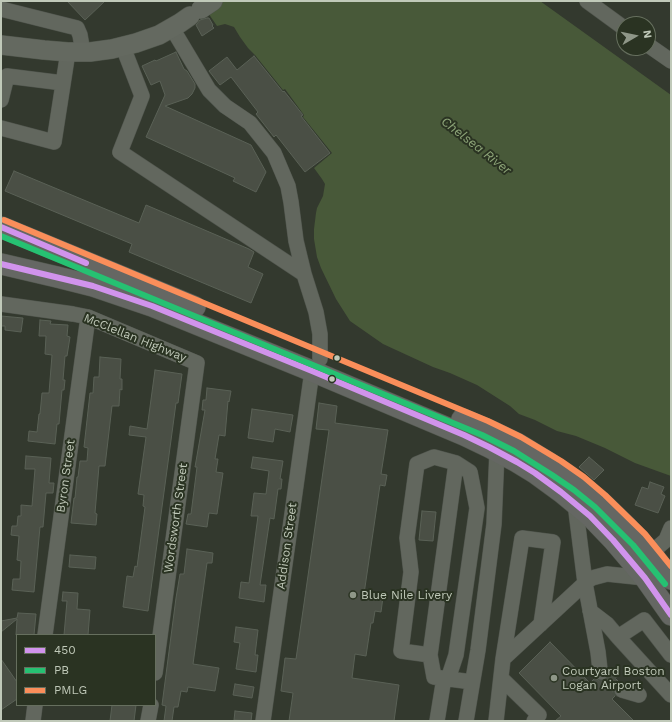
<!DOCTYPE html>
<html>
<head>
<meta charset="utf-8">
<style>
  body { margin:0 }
  #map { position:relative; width:672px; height:722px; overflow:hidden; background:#33392e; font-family:"Work Sans",sans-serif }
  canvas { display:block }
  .frame { position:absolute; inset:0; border:2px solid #c0c9b9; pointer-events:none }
  .legend { position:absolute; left:16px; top:634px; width:140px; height:72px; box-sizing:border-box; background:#2a3322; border:1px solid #666f5e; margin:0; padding:5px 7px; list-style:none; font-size:12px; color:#c0c9b9 }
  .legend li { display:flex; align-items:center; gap:8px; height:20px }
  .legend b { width:20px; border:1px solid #666f5e }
  .north { position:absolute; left:616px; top:16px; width:40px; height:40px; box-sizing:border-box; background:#2a3322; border:1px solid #666f5e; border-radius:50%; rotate:81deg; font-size:11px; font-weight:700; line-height:16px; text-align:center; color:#c0c9b9 }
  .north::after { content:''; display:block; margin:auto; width:14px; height:18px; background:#8f9788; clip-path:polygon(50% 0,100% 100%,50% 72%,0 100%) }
</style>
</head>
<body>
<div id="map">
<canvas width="672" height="722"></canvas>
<div class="frame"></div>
<ul class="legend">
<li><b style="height:5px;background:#d193ec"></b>450</li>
<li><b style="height:5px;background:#26c172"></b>PB</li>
<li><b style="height:5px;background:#fa8e5a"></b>PMLG</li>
</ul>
<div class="north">N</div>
</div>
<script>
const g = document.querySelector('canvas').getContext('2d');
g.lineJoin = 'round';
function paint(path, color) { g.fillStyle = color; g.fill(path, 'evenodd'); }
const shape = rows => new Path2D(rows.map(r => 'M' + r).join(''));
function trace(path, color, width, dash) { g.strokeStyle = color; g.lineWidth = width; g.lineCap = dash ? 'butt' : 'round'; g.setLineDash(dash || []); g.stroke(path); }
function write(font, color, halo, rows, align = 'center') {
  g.font = font + ' "Work Sans",sans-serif'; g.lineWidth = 4; g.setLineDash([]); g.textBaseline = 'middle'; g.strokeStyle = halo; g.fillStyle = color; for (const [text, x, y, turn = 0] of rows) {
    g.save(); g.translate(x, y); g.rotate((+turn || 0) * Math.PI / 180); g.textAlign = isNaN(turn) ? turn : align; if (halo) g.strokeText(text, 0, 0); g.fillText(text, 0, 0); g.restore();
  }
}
paint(shape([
  [200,1,540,1,671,95,671,476,635,463,605,448,576,436,557,431,535,420,519,414,510,406,477,385,450,373,433,367,383,344,350,321,336,299,321,268,317,257,314,239,314,229,316,213,317,208,323,196,325,184,322,179,314,168,332,153,303,117,304,115,285,89,283,90,255,55,248,48,240,37,234,27,225,24,217,26]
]), '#485939');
const building = shape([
  [67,1,105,1,85,20,67,1],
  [207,18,209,18,213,25,212,26,214,28,202,36,196,25,200,20,207,18],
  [176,52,184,69,187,71,195,84,195,88,192,94,188,98,165,106,251,145,266,172,256,192,233,181,235,178,146,137,165,95,160,81,151,85,142,66,155,60,156,61,176,52],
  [254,56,283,92,284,91,303,115,301,116,330,153,305,172,276,135,274,137,256,114,258,112,231,77,220,85,209,71,227,57,237,70,254,56],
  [14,171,139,223,146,205,249,249,254,252,248,267,263,274,251,303,129,252,132,244,5,191,14,171],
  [1,316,23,318,21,332,5,330,5,326,1,326,1,316],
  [40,320,51,321,50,324,68,325,67,336,70,337,67,356,65,356,63,380,65,380,64,390,62,390,59,424,57,424,55,444,28,441,29,431,37,432,39,414,40,414,42,393,49,393,52,355,45,354,46,336,39,336,40,320],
  [100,357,121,359,120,379,122,379,122,390,120,389,119,406,112,406,105,466,99,466,95,513,97,514,96,525,71,523,74,498,75,498,77,477,78,477,80,461,87,461,88,448,84,447,90,393,93,393,94,377,99,377,100,357],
  [155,370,182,374,178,403,176,403,174,418,148,611,123,607,127,576,133,577,135,566,137,567,145,507,143,506,144,495,138,494,146,437,129,435,130,426,147,429,155,370],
  [207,388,231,391,229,402,228,401,225,436,219,435,215,459,218,459,216,472,223,473,217,514,209,513,207,527,186,524,188,514,191,514,197,467,195,467,205,410,202,410,203,400,206,400,207,388],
  [319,403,337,406,335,423,388,430,381,474,387,475,385,486,380,485,364,594,383,597,381,612,375,611,373,623,371,623,366,656,355,654,352,678,399,685,394,721,289,721,293,693,281,691,285,658,296,659,329,430,316,429,319,403],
  [252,409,293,415,290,432,275,429,273,442,248,438,252,409],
  [26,456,51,458,49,483,54,483,53,493,46,493,43,527,40,527,34,592,12,590,13,579,20,579,21,561,17,560,19,536,11,535,12,526,17,526,18,516,21,516,21,505,32,506,35,469,25,469,26,456],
  [253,457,283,461,280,479,282,479,281,489,278,489,274,519,270,518,260,585,266,585,264,602,239,598,241,582,249,583,258,516,251,516,254,493,266,494,269,471,251,468,253,457],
  [589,457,604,470,594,480,579,467,589,457],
  [650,482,664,487,661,494,665,496,658,513,635,505,642,487,648,489,650,482],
  [422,511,436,512,433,541,419,540,422,511],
  [187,549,213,553,212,563,207,563,193,664,219,668,217,679,215,691,188,687,187,692,181,691,178,707,174,707,172,721,164,721,166,706,162,705,176,598,180,574,184,574,187,549],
  [70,555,96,557,95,569,69,567,70,555],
  [63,592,78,593,77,609,90,610,88,635,64,635,67,601,62,601,63,592],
  [18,613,36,614,34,635,16,635,17,619,1,632,1,621,17,618,18,613],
  [236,627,258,630,255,655,258,655,256,672,236,669,240,643,234,642,236,627],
  [550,642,590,683,595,678,600,681,605,680,608,677,610,673,619,682,616,684,614,687,613,692,615,696,612,699,634,721,555,721,561,716,519,673,550,642],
  [1,659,17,682,17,699,1,710,1,659],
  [235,684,254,687,252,698,233,695,235,684],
  [112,705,136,705,134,721,110,721,112,705],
  [235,711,252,713,251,721,234,720,235,711]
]);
paint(building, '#4a4f45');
trace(building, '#5a6156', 1);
trace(shape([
  [601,672,618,689,622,690]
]), '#484f43', 15, [15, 8]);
const minor = shape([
  [587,1,624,28],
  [1,9,77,28,80,35,83,52],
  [172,28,209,90,225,106,250,123,274,153,288,186,291,202,296,241,304,274],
  [648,45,671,61],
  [123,47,142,96,120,152,304,274,316,312,320,334,320,359],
  [1,100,7,76,63,83],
  [1,128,54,142,68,52],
  [1,304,73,314,88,317,197,363,155,673],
  [575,503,585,583,598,652,600,670,601,672],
  [651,553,666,540,671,528],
  [590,611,607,624,618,637,671,695],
  [45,635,88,317],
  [618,637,644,620,671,655],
  [430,655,456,463,434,457,417,464,407,538,411,572,401,651,430,655,434,677,472,682],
  [503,659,522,538,553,542,541,624],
  [501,678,539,715,534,721],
  [448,679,456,655,477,508,470,472,456,463],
  [622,690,639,695],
  [33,721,35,705],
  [148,721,151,705],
  [263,721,312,371],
  [437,721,444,678],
  [466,721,478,650,494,524,497,451],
  [496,721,503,659,585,583,592,578,607,574,645,578]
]);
const major = shape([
  [201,9,213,1],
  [1,45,44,50,68,52,90,52,112,49,136,43,159,35,180,23,190,16]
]);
const highway = shape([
  [1,227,195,307],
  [1,264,57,277,93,286,152,306,312,371,464,435,489,447,517,462,535,473,561,492,590,516,613,540,630,560,645,578,671,615],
  [462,419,493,432,518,444,549,463,571,479,600,501,626,526,651,553,671,579]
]);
trace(minor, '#4f544c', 16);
trace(major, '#50564c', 20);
trace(highway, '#4f554b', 22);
trace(minor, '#62675e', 15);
trace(major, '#646960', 19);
trace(highway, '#656763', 21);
trace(shape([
  [1,227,86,263],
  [1,264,93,286,152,306,312,371,464,435,489,447,517,462,535,473,561,492,590,516,613,540,645,578,671,615]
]), '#d193ec', 6);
trace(shape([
  [1,236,482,435,514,451,552,475,574,490,595,507,633,545,665,584]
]), '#26c172', 6);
trace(shape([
  [4,220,488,421,521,437,561,461,584,477,605,495,645,534,671,566]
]), '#fa8e5a', 6);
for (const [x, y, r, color] of [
  [337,358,3.5,"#c0c9b9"],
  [332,379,3.5,"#c0c9b9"],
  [353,595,4,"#8f9788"],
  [554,678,4,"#8f9788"]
]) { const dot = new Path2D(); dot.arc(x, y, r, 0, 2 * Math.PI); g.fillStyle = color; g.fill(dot); trace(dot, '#2a3322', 1.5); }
write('12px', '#c0c9b9', '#2a3322', [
  ["McClellan Highway",135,338,22],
  ["Byron Street",66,476,-82],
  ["Wordsworth Street",176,518,-82],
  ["Addison Street",287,546,-82]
]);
write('12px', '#c0c9b9', '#2a3322', [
  ["Blue Nile Livery",361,595],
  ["Courtyard Boston",562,671],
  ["Logan Airport",562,685]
], 'left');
write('italic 13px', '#8ca377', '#2a3322', [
  ["Chelsea River",476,146,38]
]);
</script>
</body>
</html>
